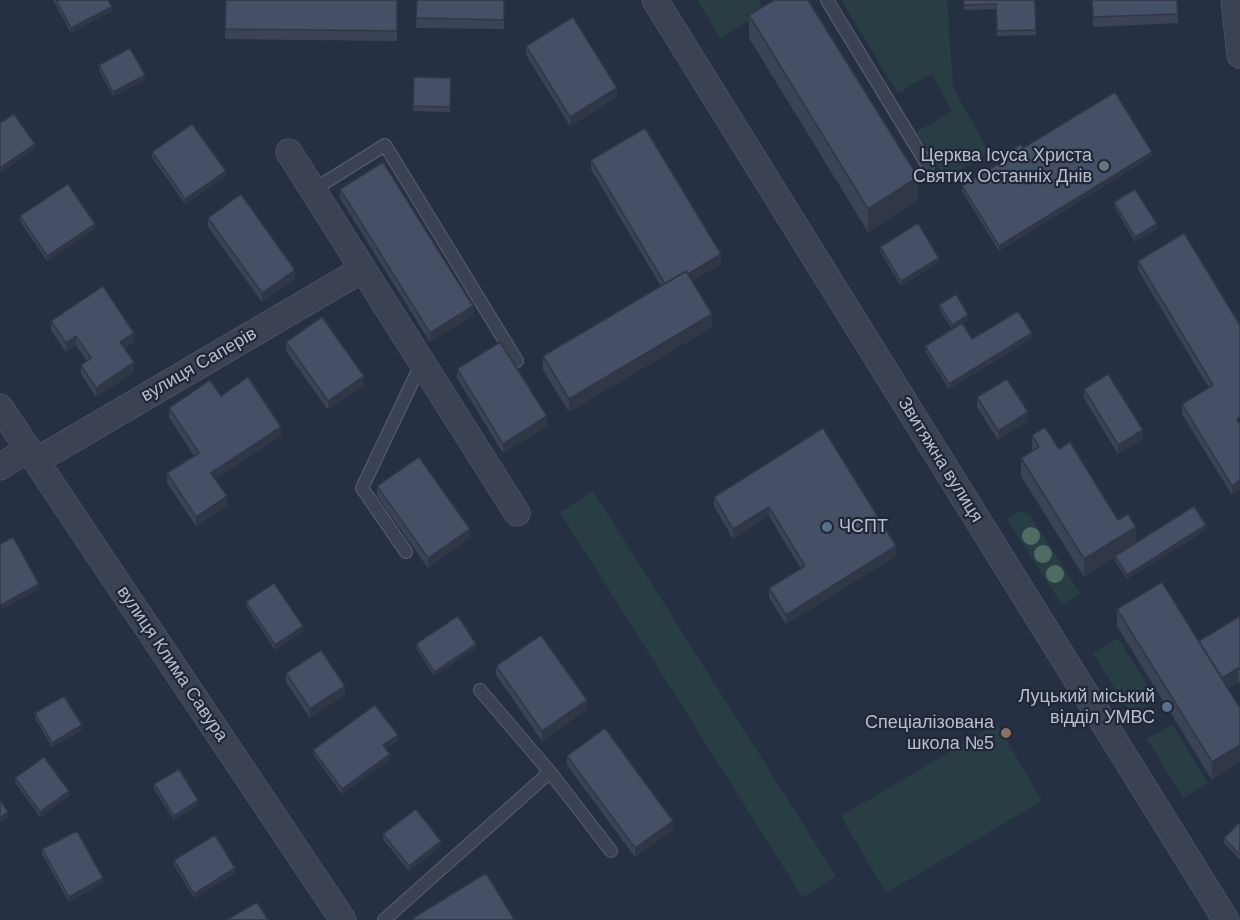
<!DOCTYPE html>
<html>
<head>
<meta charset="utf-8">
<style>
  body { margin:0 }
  canvas { display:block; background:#263043 }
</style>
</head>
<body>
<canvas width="1240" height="920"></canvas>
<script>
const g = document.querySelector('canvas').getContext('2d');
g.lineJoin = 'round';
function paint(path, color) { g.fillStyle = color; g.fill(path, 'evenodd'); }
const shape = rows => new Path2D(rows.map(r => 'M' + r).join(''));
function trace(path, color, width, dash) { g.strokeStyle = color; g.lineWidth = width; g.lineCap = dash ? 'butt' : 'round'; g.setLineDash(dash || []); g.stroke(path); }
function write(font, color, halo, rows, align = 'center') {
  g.font = font + ' Helvetica,sans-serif'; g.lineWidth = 4.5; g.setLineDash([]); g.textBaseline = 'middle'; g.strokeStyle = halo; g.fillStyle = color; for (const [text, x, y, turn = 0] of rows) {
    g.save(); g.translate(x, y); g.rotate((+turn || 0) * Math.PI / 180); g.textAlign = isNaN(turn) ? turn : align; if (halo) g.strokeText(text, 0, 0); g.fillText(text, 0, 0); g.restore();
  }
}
paint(shape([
  [697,0,758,0,764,11,720,38],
  [841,0,947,0,953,88,989,152,945,179,917,132,952,111,931,74,898,93],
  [593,491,836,876,803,898,560,512],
  [1019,511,1029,514,1080,593,1062,605,1007,519],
  [1118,638,1157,700,1131,715,1093,653],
  [997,724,1042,801,886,893,841,816],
  [1172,724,1208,783,1183,798,1147,739]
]), '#283e44');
const service = shape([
  [827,0,928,166],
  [313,190,385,145,517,361],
  [406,552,362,488,422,362],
  [480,690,550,772,611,851],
  [384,920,550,772]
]);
const minor = shape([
  [655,0,1226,920],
  [1234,0,1240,55],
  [289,152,517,513],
  [0,407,343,920],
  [36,461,363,269],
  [0,467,28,449]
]);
trace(service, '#596070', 14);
trace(minor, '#596070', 27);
trace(service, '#3b4253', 12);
trace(minor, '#3b4253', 26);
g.fillStyle = '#4e6c63';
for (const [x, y] of [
  [1031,536],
  [1043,554],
  [1055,574]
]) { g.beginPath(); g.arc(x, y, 9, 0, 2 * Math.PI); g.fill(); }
paint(shape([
  [53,0,108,0,112,11,71,33],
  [226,0,397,0,397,41,225,39],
  [417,0,504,0,504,29,416,28],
  [963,0,1035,0,1036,35,997,36,996,9,964,10],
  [1092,0,1177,0,1178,23,1093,27],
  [749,15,918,200,868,232,749,38],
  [526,46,617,97,570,126,526,55],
  [99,65,145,80,113,96,99,70],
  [414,77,451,78,450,112,413,111],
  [1023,148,1152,156,999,251,962,191,962,186,1001,162,1001,156],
  [152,152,226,176,185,204,152,157],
  [591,160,721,264,692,281,712,327,569,412,543,370,543,356,661,286,591,169],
  [340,189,473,315,430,342,340,198],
  [1114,202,1157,229,1135,242,1114,206],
  [20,216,95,229,47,261,20,221],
  [208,218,295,279,262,302,208,227],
  [880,247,939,262,901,286,880,251],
  [1138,261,1240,325,1232,495,1182,414,1182,404,1209,388,1138,270],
  [939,305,968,320,962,323,972,339,1032,338,949,389,925,351,925,346,952,329,939,309],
  [51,321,134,342,125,348,134,372,96,397,81,374,81,365,87,361,76,345,66,352,51,330],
  [286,342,364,385,328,410,286,351],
  [457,369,547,426,503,453,457,378],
  [1084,389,1143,439,1118,454,1084,398],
  [221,396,281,436,215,480,227,506,196,526,167,483,167,473,194,456,169,417,169,408],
  [977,397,1028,421,998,440,977,407],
  [823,428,896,556,786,624,769,598,769,588,801,569,769,516,733,539,714,506,714,497],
  [1032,435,1059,449,1118,520,1136,543,1206,530,1127,579,1115,561,1115,557,1084,577,1021,476,1021,458,1032,452],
  [377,486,470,538,428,568,377,496],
  [246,602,303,631,275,650,246,606],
  [1117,609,1199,641,1240,616,1240,684,1238,681,1228,688,1212,780,1117,626],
  [416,644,476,648,434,676,416,648],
  [496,666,587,709,542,741,496,675],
  [286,673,345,695,310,718,286,682],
  [35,713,82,730,52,747,35,718],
  [398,740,386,748,390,759,342,794,313,754,313,750],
  [567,756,673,830,635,857,567,765],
  [15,778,69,796,40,817,15,782],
  [154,784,198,805,174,820,154,789],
  [1240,822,1240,860,1224,843,1224,838],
  [383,834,441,846,409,871,383,839],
  [42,849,103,883,69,902,42,854],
  [174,860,235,873,194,898,174,865]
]), '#3b4457');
paint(shape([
  [112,7,112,11,71,33,71,28],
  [145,75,145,80,113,96,113,92],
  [617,88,617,97,570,126,570,117],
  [35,144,35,149,0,173,0,168],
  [1152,152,1152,156,999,251,999,246],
  [226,171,226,176,185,204,185,199],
  [918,177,918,200,868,232,868,209],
  [95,224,95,229,47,261,47,256],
  [1157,224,1157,229,1135,242,1135,237],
  [721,254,721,264,667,296,667,287],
  [939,258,939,262,901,286,901,281],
  [295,270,295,279,262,302,262,293],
  [473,306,473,315,430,342,430,333],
  [712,314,712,327,569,412,569,399],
  [968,315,968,320,952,330,952,325],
  [134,333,134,342,120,351,120,342],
  [1032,333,1032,338,949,389,949,384],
  [76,336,76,345,66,352,66,343],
  [134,362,134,372,96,397,96,388],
  [364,376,364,385,328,410,328,401],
  [1028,412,1028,421,998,440,998,431],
  [547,416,547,426,503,453,503,444],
  [281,427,281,436,211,483,211,473],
  [1143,430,1143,439,1118,454,1118,445],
  [1240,480,1240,490,1232,495,1232,486],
  [227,496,227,506,196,526,196,517],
  [769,507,769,516,733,539,733,529],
  [1206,525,1206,530,1127,579,1127,575],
  [1136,527,1136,544,1084,577,1084,559],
  [470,529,470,538,428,568,428,558],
  [896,546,896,556,786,624,786,615],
  [39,584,39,589,1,610,1,605],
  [303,626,303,631,275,650,275,645],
  [476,644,476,648,434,676,434,672],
  [1238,668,1238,681,1220,692,1220,679],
  [345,686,345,695,310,718,310,709],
  [587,700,587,709,542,741,542,731],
  [82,725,82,730,52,747,52,743],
  [398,735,398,740,383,750,383,745],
  [1240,745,1240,762,1212,780,1212,762],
  [390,754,390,759,342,794,342,789],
  [69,791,69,796,40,817,40,812],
  [198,800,198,805,174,820,174,816],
  [8,812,8,817,0,823,0,818],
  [673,821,673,830,635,857,635,848],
  [441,841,441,846,409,871,409,866],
  [235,868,235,873,194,898,194,894],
  [103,878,103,883,69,902,69,897]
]), '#303747');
const building = shape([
  [56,0,108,0,112,7,71,28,56,0],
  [226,0,397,0,397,31,225,29,226,0],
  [417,0,504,0,504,20,416,18,417,0],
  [774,0,808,0,918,177,868,209,749,15,774,0],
  [964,0,1035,0,1036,30,997,31,996,4,964,5,964,0],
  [1092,0,1177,0,1178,14,1093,17,1092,0],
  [573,17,617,88,570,117,526,46,573,17],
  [130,48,145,75,113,92,99,65,130,48],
  [414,77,451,78,450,107,413,106,414,77],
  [1115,92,1152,152,999,246,962,186,1004,160,1001,156,1021,144,1023,148,1115,92],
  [14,114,35,144,0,168,0,123,14,114],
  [192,124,226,171,185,199,152,152,192,124],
  [645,128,721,254,688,274,686,271,665,284,591,160,645,128],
  [383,162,473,306,430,333,340,189,383,162],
  [68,184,95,224,47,256,20,216,68,184],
  [1135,189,1157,224,1135,237,1114,202,1135,189],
  [241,194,295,270,262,293,208,218,241,194],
  [918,223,939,258,901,281,880,247,918,223],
  [1184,233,1240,325,1240,417,1237,419,1240,425,1240,480,1232,486,1182,404,1213,385,1138,261,1184,233],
  [686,271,712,314,569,399,543,356,686,271],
  [103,286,134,333,120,342,134,362,96,388,81,365,91,358,76,336,66,343,51,321,103,286],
  [956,294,968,315,952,325,939,305,956,294],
  [1018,311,1032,333,949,384,925,346,962,323,972,339,1018,311],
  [322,317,364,376,328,401,286,342,322,317],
  [500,342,547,416,503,444,457,369,500,342],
  [1108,374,1143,430,1118,445,1084,389,1108,374],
  [248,377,281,427,211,473,227,496,196,517,167,473,199,453,169,408,210,380,221,396,248,377],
  [1007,379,1028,412,998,431,977,397,1007,379],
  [1045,427,1059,449,1070,442,1118,520,1128,514,1136,527,1084,559,1021,458,1039,447,1032,435,1045,427],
  [823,428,896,546,786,615,769,588,805,566,769,507,733,529,714,497,823,428],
  [419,457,470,529,428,558,377,486,419,457],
  [1194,506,1206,525,1127,575,1115,556,1194,506],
  [13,537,39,584,1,605,0,603,0,544,13,537],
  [1162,582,1240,708,1240,745,1212,762,1117,609,1162,582],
  [274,583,303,626,275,645,246,602,274,583],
  [458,616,476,644,434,672,416,644,458,616],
  [1240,616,1240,670,1238,668,1222,678,1199,641,1240,616],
  [541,635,587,700,542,731,496,666,541,635],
  [321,650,345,686,310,709,286,673,321,650],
  [64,696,82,725,52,743,35,713,64,696],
  [375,705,398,735,383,745,390,754,342,789,313,750,375,705],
  [605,728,673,821,635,848,567,756,605,728],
  [44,757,69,791,40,812,15,778,44,757],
  [179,769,198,800,174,816,154,784,179,769],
  [0,800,8,812,0,818,0,800],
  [416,809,441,841,409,866,383,834,416,809],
  [1240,822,1240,855,1224,838,1240,822],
  [77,831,103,878,69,897,42,849,77,831],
  [215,835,235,868,194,894,174,860,215,835],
  [486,873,514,919,512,920,414,920,413,918,486,873],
  [257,902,268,920,227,920,257,902]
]);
paint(building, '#454f65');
trace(building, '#303747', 1.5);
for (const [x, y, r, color] of [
  [1104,166,6,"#6b7280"],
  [827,527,6,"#5c6f8a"],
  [1167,707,6,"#5c6f8a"],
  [1006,733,6,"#8d6e63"]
]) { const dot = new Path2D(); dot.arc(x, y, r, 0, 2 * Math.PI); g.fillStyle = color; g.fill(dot); trace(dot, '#1f2738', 2); }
write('18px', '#b8becc', '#1f2738', [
  ["Церква Ісуса Христа",1092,156],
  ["Святих Останніх Днів",1092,177],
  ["ЧСПТ",839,527,"left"],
  ["Луцький міський",1155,697],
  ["відділ УМВС",1155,718],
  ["Спеціалізована",994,723],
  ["школа №5",994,744]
], 'right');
write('18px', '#b8becc', '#1f2738', [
  ["вулиця Саперів",199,365,-30],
  ["Звитяжна вулиця",940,460,58],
  ["вулиця Клима Савура",172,664,56]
]);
</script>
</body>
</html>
